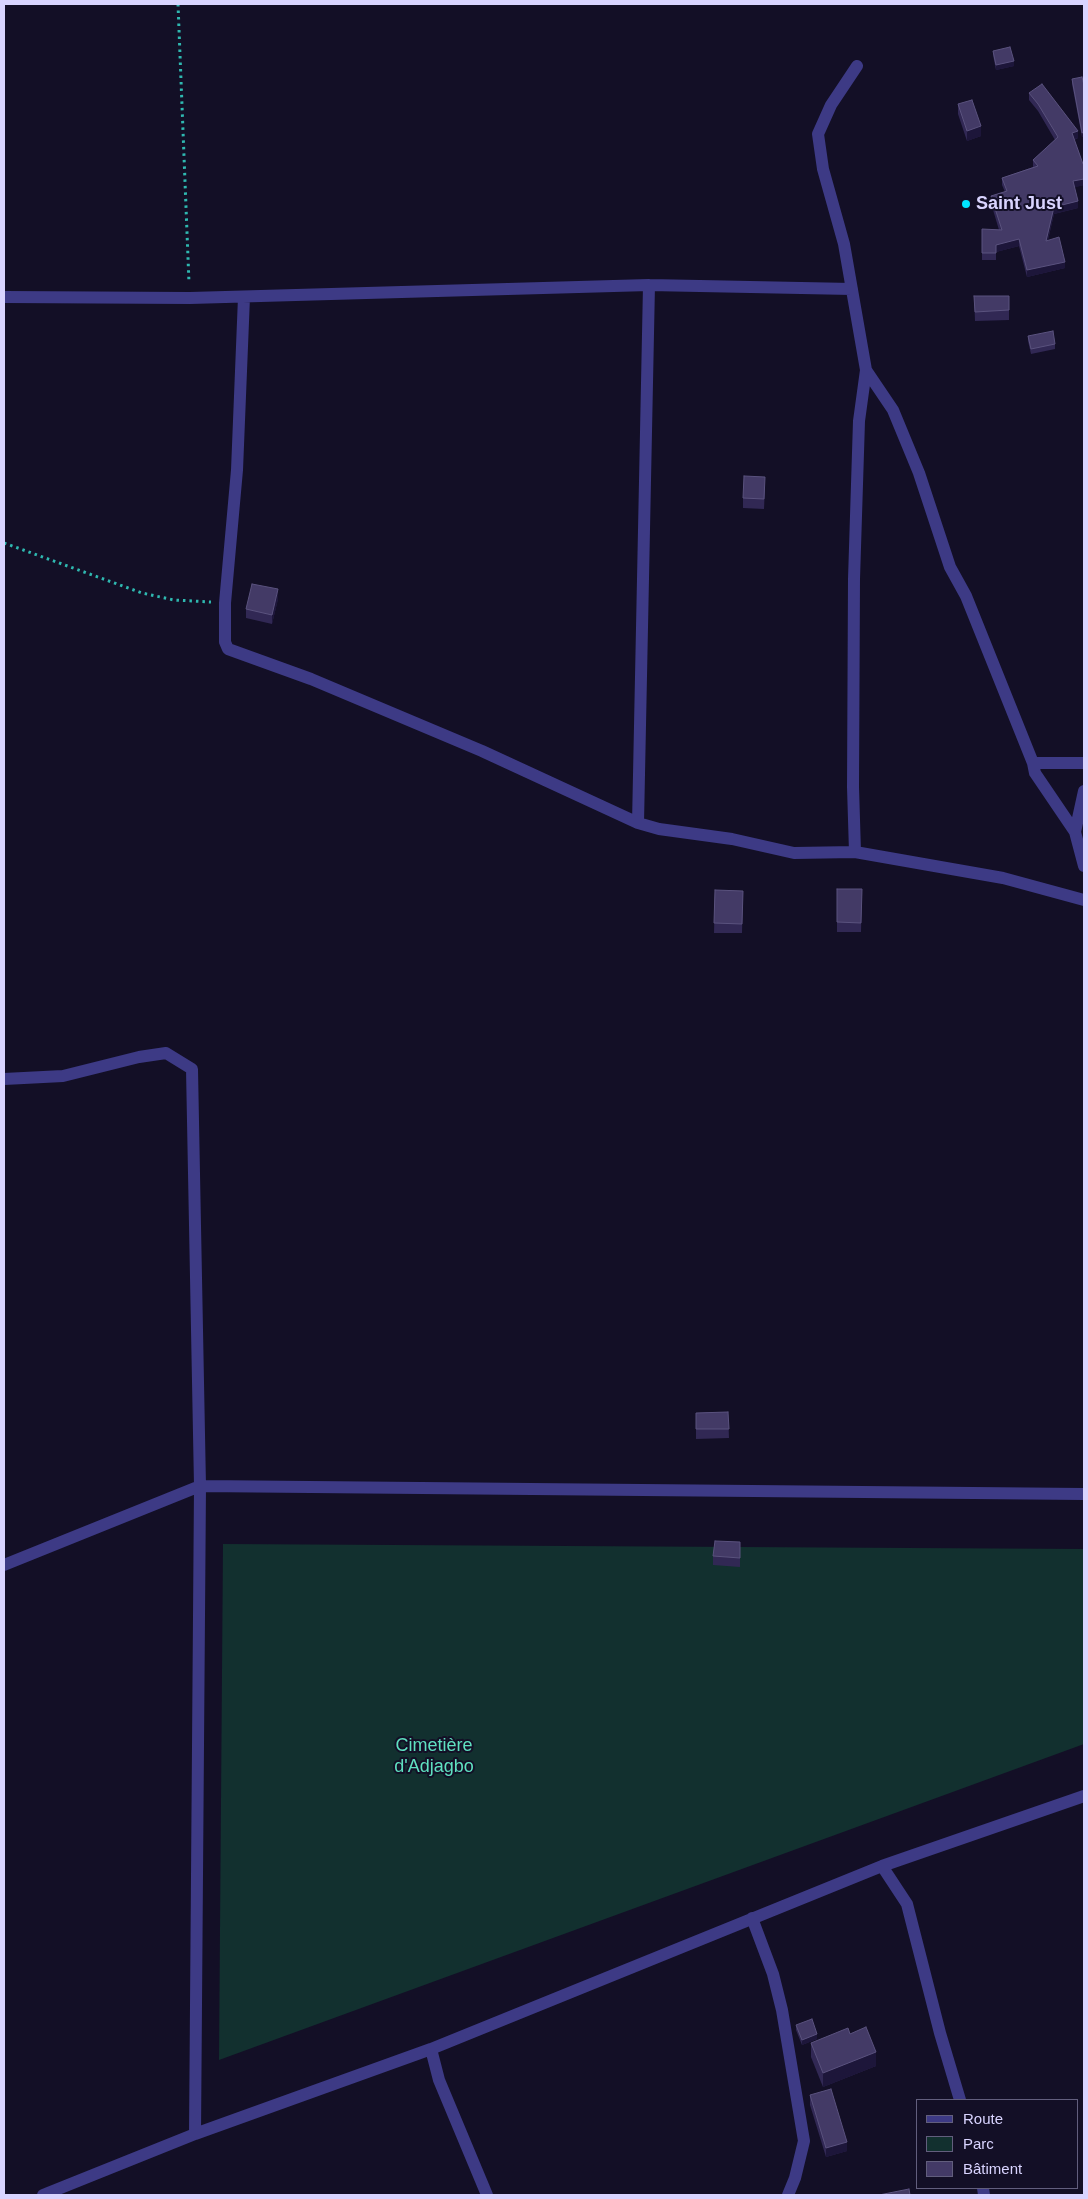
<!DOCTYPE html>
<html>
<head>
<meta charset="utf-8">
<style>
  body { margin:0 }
  #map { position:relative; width:1088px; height:2199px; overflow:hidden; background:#130f26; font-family:Helvetica,sans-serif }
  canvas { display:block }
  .frame { position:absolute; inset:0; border:5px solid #d9d4ff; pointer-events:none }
  .legend { position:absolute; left:916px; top:2099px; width:162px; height:90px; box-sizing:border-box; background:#130f26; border:1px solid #625e7d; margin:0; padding:6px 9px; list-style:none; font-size:15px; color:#d9d4ff }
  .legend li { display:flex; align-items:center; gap:10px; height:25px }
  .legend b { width:25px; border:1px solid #625e7d }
</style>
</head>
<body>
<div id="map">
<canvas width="1088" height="2199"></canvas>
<div class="frame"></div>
<ul class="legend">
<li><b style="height:6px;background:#3d3a85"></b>Route</li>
<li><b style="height:14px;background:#12302f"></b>Parc</li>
<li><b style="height:14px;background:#433a66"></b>Bâtiment</li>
</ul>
</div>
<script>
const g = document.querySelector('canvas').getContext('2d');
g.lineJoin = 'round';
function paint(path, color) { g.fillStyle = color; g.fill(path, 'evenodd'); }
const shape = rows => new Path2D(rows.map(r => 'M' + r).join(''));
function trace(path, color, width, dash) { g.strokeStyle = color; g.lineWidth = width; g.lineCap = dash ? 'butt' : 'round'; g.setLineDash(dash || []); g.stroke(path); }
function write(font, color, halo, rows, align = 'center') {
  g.font = font + ' Helvetica,sans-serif'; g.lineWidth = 4; g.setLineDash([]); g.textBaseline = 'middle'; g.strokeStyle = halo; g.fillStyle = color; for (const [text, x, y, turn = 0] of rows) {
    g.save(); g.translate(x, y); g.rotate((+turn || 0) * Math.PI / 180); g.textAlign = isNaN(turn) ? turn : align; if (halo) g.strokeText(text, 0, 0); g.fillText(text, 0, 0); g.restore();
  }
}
paint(shape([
  [223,1544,1084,1549,1084,1744,219,2060]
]), '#12302f');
trace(shape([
  [178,4,189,283],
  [4,543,142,593,174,600,211,602]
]), '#2fb8b0', 3, [2.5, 4]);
trace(shape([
  [4,297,190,298,649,285,852,289],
  [244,297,237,470,225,603,225,642,228,649,311,679,482,751,638,823,659,829,732,839,794,853,855,852,1003,878,1084,900],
  [866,370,893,410,919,473,950,567,966,596,1033,763,1035,773,1075,832,1084,866],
  [1033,763,1084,763],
  [638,823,649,285],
  [1075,832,1084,791],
  [855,852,853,787,854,579,859,421,866,370,844,244,823,169,818,134,831,105,857,66],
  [4,1079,63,1076,139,1057,166,1053,192,1069,200,1486,195,2134],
  [4,1565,200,1486,1084,1494],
  [882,1866,907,1904,940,2033,960,2100],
  [752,1918,773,1974,782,2010,804,2141,795,2178,788,2195],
  [431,2049,439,2080,487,2195],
  [983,2188,984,2195],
  [43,2195,195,2134,431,2049,882,1866,1084,1796]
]), '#3d3a85', 12);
paint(shape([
  [993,51,1014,66,996,70,993,55],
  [1072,79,1084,85,1084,137,1082,137,1072,84],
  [1029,93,1078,138,1074,140,1083,164,1084,164,1084,185,1074,187,1078,208,1054,214,1048,240,1065,268,1027,277,1019,246,996,252,996,260,982,260,982,229,999,230,991,203,991,196,1005,192,1002,185,1002,178,1033,167,1033,160,1055,140,1038,111,1029,100],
  [958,104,981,136,967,141,958,114],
  [974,296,1009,296,1009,320,975,321],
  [1028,336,1055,344,1055,349,1031,354,1028,341],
  [765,487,764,509,743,508,743,498],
  [278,599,272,624,246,618,246,609],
  [837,889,862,889,861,932,837,932],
  [715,890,743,891,742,933,714,933],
  [728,1412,729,1438,696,1439,696,1413],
  [713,1556,740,1558,740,1567,713,1565],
  [796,2025,817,2039,802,2045,796,2030],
  [850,2034,876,2066,823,2087,811,2057,811,2043],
  [810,2095,847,2151,826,2157,810,2105]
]), '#312854');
paint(shape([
  [1014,61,1014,66,996,70,996,65],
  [981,126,981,136,967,141,967,131],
  [1078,131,1078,138,1072,140,1072,133],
  [1084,132,1084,137,1082,137,1082,133],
  [1084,179,1084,185,1073,188,1073,181],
  [1078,201,1078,208,1054,214,1046,247,1046,241,1054,207],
  [1019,239,1019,246,996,252,996,245],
  [1065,262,1065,268,1027,277,1027,270],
  [278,589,278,599,272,624,272,615],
  [817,2034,817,2039,802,2045,802,2040],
  [876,2052,876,2066,823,2087,823,2073],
  [847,2142,847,2151,826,2157,826,2148]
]), '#1d163a');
const building = shape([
  [1010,47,1014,61,996,65,993,51,1010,47],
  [1082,77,1084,85,1084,132,1082,133,1072,79,1082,77],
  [1042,84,1078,131,1072,133,1083,164,1084,164,1084,179,1073,181,1078,201,1054,207,1046,241,1059,237,1065,262,1027,270,1019,239,996,245,996,253,982,253,982,229,1002,230,991,196,1007,191,1002,178,1038,166,1033,160,1058,137,1038,104,1029,93,1042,84],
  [972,100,981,126,967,131,958,104,972,100],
  [974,296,1009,296,1009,310,975,312,974,296],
  [1053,331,1055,344,1031,349,1028,336,1053,331],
  [744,476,765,477,764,499,743,498,744,476],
  [252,584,278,589,272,615,246,609,252,584],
  [837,889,862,889,861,923,837,922,837,889],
  [715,890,743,891,742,924,714,923,715,890],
  [728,1412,729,1429,696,1429,696,1413,728,1412],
  [715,1541,740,1542,740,1558,713,1556,715,1541],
  [812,2019,817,2034,802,2040,796,2025,812,2019],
  [866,2027,876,2052,823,2073,811,2043,848,2028,850,2034,866,2027],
  [831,2089,847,2142,826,2148,810,2095,831,2089],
  [909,2189,910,2195,879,2195,909,2189]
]);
paint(building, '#433a66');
trace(building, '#5a527e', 1);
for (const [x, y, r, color] of [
  [966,204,5,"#00e5ff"]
]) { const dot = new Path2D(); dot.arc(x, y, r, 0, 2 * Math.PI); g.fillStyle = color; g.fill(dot); trace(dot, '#130f26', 2); }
write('bold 18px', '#d9d4ff', '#130f26', [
  ["Saint Just",976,204]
], 'left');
write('18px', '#5fe0c0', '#130f26', [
  ["Cimetière",434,1746],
  ["d'Adjagbo",434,1767]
]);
</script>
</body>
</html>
